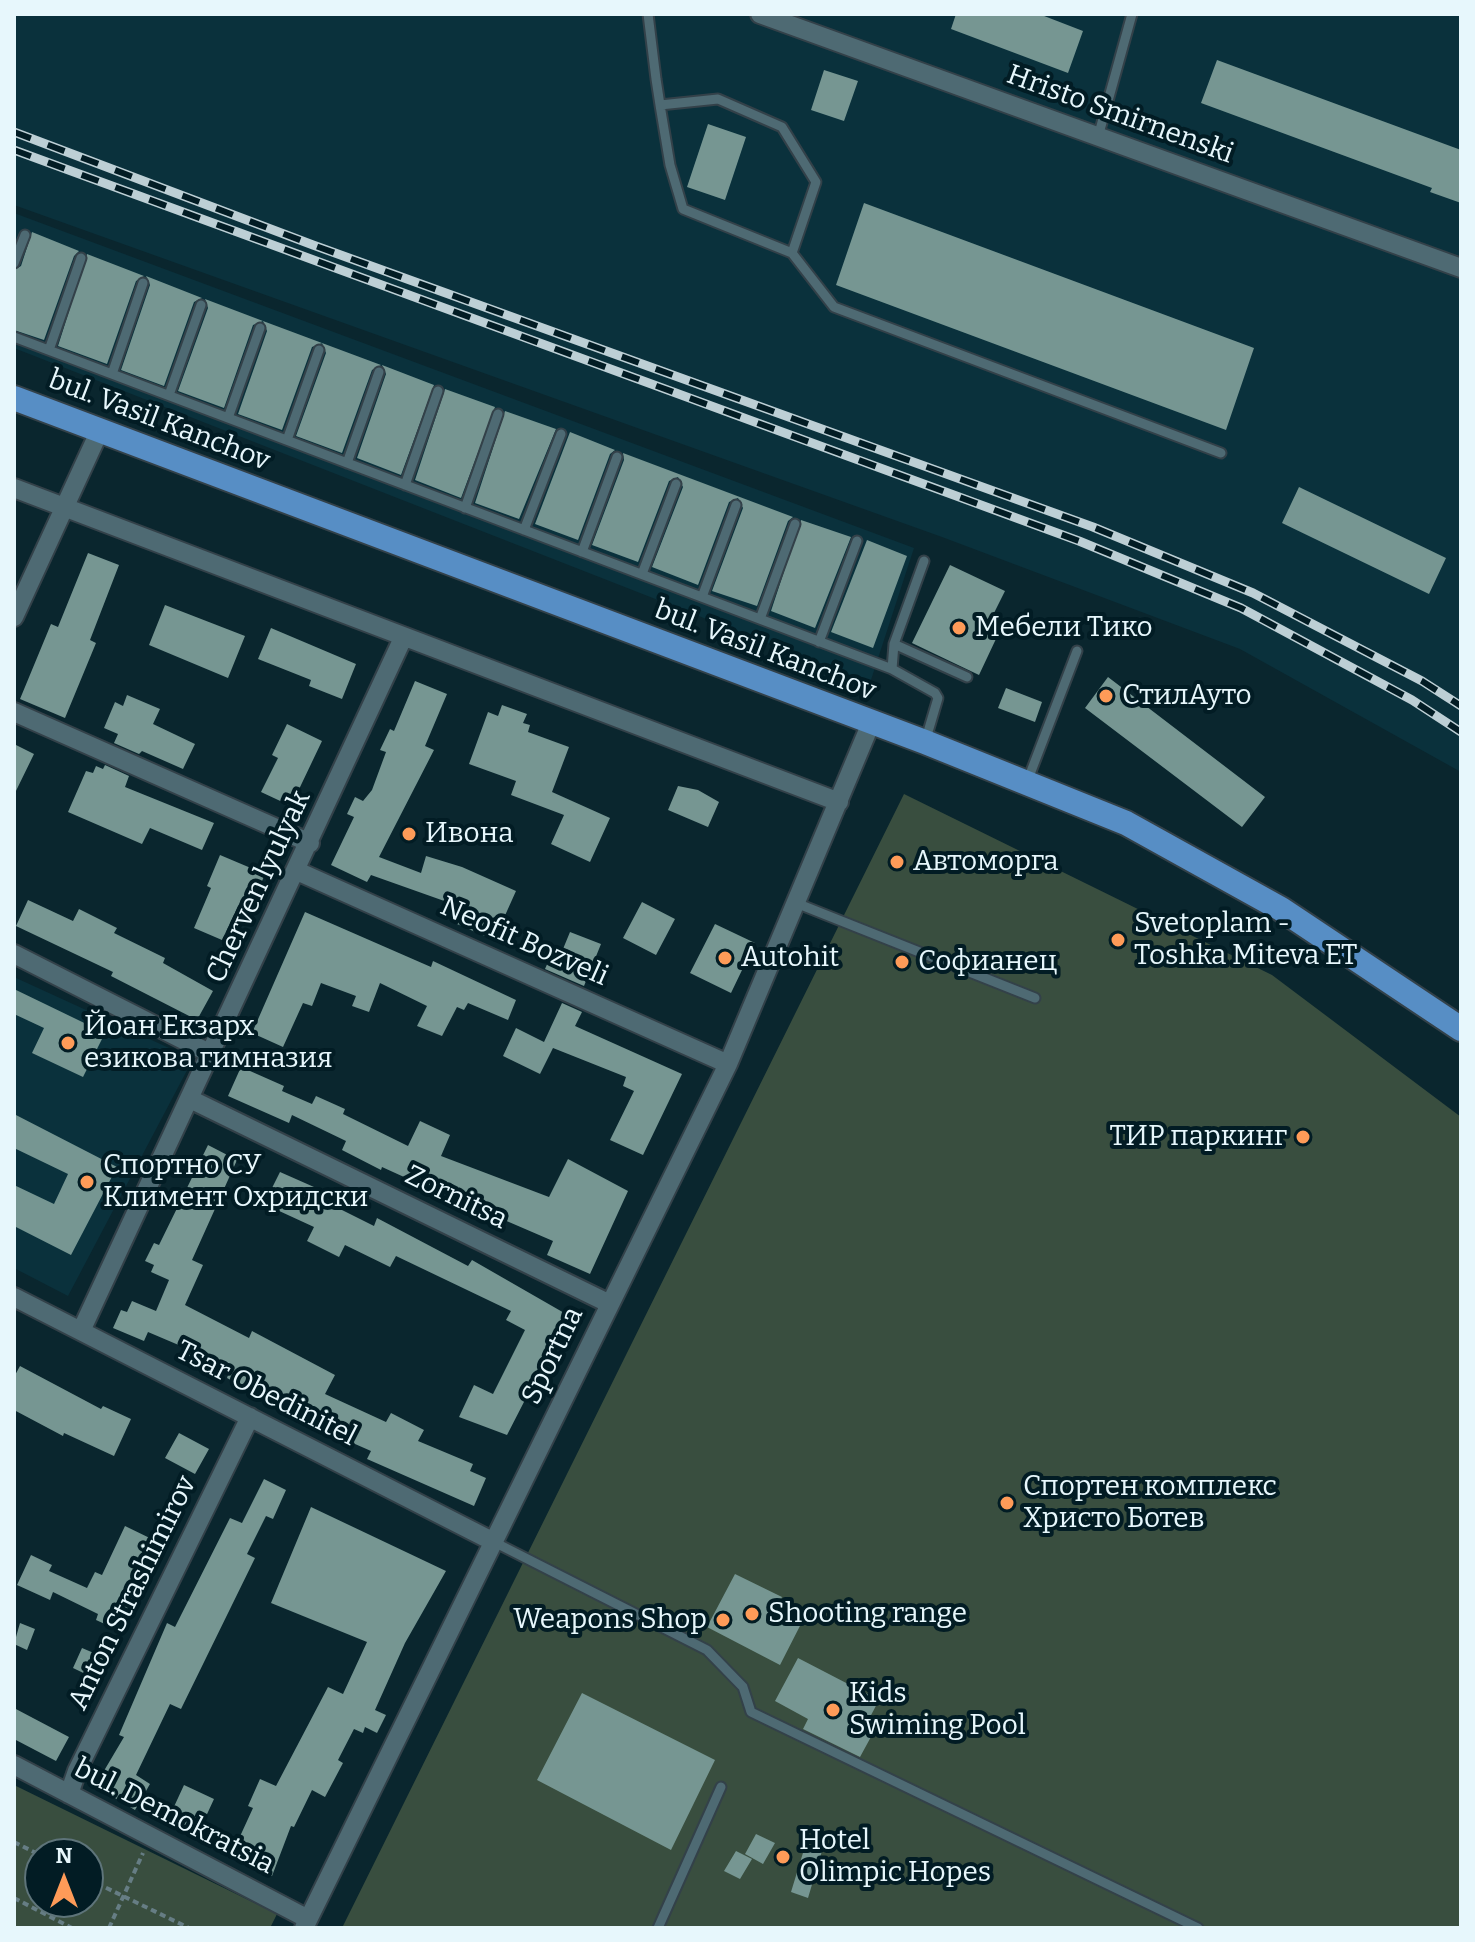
<!DOCTYPE html>
<html>
<head>
<meta charset="utf-8">
<style>
  body { margin:0 }
  #map { position:relative; width:1475px; height:1942px; overflow:hidden; background:#0a262e; font-family:Bitter,serif }
  canvas { display:block }
  .frame { position:absolute; inset:0; border:16px solid #e7f7fc; pointer-events:none }
  .north { position:absolute; left:24px; top:1838px; width:80px; height:80px; box-sizing:border-box; background:#021c24; border:2px solid #5e747a; border-radius:50%; rotate:0deg; font-size:22px; font-weight:700; line-height:32px; text-align:center; color:#e7f7fc }
  .north::after { content:''; display:block; margin:auto; width:28px; height:36px; background:#fe9b58; clip-path:polygon(50% 0,100% 100%,50% 72%,0 100%) }
</style>
</head>
<body>
<div id="map">
<canvas width="1475" height="1942"></canvas>
<div class="frame"></div>
<div class="north">N</div>
</div>
<script>
const g = document.querySelector('canvas').getContext('2d');
g.lineJoin = 'round';
function paint(path, color) { g.fillStyle = color; g.fill(path, 'evenodd'); }
const shape = rows => new Path2D(rows.map(r => 'M' + r).join(''));
function trace(path, color, width, dash) { g.strokeStyle = color; g.lineWidth = width; g.lineCap = dash ? 'butt' : 'round'; g.setLineDash(dash || []); g.stroke(path); }
function write(font, color, halo, rows, align = 'center') {
  g.font = font + ' Bitter,serif'; g.lineWidth = 8; g.setLineDash([]); g.textBaseline = 'middle'; g.strokeStyle = halo; g.fillStyle = color; for (const [text, x, y, turn = 0] of rows) {
    g.save(); g.translate(x, y); g.rotate((+turn || 0) * Math.PI / 180); g.textAlign = isNaN(turn) ? turn : align; if (halo) g.strokeText(text, 0, 0); g.fillText(text, 0, 0); g.restore();
  }
}
paint(shape([
  [14,14,1461,14,1461,772,1240,649,942,537,14,205],
  [14,213,914,548,870,683,14,348],
  [14,977,193,1059,68,1296,14,1268]
]), '#0a313c');
paint(shape([
  [904,794,1272,975,1461,1117,1461,1928,342,1928],
  [14,1785,277,1914,270,1928,14,1928],
  [88,1854,88,1902,40,1902,40,1854]
]), '#394e3f');
paint(shape([
  [956,14,1039,14,1083,31,1068,73,951,29],
  [1217,60,1461,150,1461,203,1430,192,1432,188,1201,103],
  [824,70,858,81,844,121,811,110],
  [708,124,746,137,725,200,687,187],
  [864,203,1254,348,1226,430,836,285],
  [32,232,79,251,74,256,44,340,14,330,14,270,21,266],
  [87,254,144,276,136,281,107,364,58,346],
  [146,276,202,298,194,302,164,386,121,370,150,285],
  [205,299,263,321,253,325,224,408,178,391,208,308],
  [263,321,381,365,372,370,342,453,296,436,326,353,322,343,312,347,282,430,238,414,267,331],
  [382,365,434,385,401,475,357,458,386,374],
  [445,389,495,407,461,498,415,480],
  [505,411,556,429,519,519,475,503],
  [570,432,615,450,610,454,578,540,535,524],
  [623,453,793,517,788,521,757,606,712,591,743,508,738,498,729,502,698,585,652,567,683,487,678,477,669,481,638,562,592,545,624,460],
  [1299,487,1446,558,1429,594,1282,523],
  [801,520,851,537,815,628,771,611],
  [867,540,907,556,873,648,831,632],
  [88,553,119,565,90,640,96,643,65,718,20,699,51,624,58,627],
  [950,565,1005,591,991,619,1003,624,979,675,912,643],
  [165,605,245,636,228,678,149,645],
  [271,628,356,664,342,699,309,686,311,680,258,659],
  [1108,677,1265,797,1242,827,1085,708],
  [415,681,447,694,425,746,434,750,379,857,421,873,426,856,462,867,516,891,494,940,457,924,464,908,371,875,367,882,331,865,354,817,347,814,355,797,363,801,372,790,386,752,380,750,390,729,394,731],
  [1006,688,1042,702,1035,722,998,708],
  [127,695,160,709,153,724,195,744,183,769,142,751,139,754,114,743,118,734,104,728,115,702,123,706],
  [502,705,527,714,523,723,530,725,528,732,569,747,552,792,610,818,590,862,551,844,564,815,511,795,516,781,469,764,488,712,498,716],
  [287,724,322,741,291,806,261,792,278,758,272,755],
  [14,744,34,754,14,795],
  [105,765,129,776,125,787,214,823,202,850,150,828,142,844,68,812,86,771,93,773,96,766,103,769],
  [678,786,698,790,719,802,708,827,668,810],
  [220,855,265,874,252,905,241,900,222,940,194,928,211,888,207,886],
  [28,900,73,921,79,909,117,928,114,933,165,958,163,963,213,991,197,1020,111,976,113,972,16,926],
  [642,902,675,919,656,955,623,938],
  [305,912,431,967,433,961,516,1000,508,1020,468,1003,464,1010,457,1007,442,1036,417,1026,427,1006,380,983,369,1012,352,1006,356,996,321,983,312,1006,303,1003,283,1047,252,1033],
  [715,924,755,943,731,993,690,973],
  [570,932,601,944,584,986,545,969,555,946,563,949],
  [14,989,105,1033,83,1077,32,1053,44,1028,14,1014],
  [562,1003,582,1012,575,1026,682,1074,643,1155,610,1140,634,1091,623,1086,626,1077,553,1048,540,1074,503,1056,516,1028,544,1042],
  [241,1067,284,1086,282,1091,312,1104,316,1096,345,1109,343,1114,408,1146,420,1121,450,1135,441,1156,549,1197,568,1159,628,1191,590,1274,547,1255,553,1241,495,1216,497,1211,427,1184,426,1187,382,1167,381,1170,342,1150,346,1141,292,1115,289,1123,228,1096],
  [14,1114,117,1167,71,1255,14,1226,14,1185,54,1204,68,1174,14,1148],
  [208,1145,237,1160,192,1260,203,1265,185,1305,249,1338,252,1331,335,1375,325,1394,386,1422,391,1413,424,1430,418,1441,473,1464,470,1471,486,1478,474,1506,367,1459,371,1451,330,1433,333,1426,263,1391,261,1396,227,1378,228,1375,185,1354,188,1349,148,1332,144,1341,113,1328,121,1310,127,1312,132,1301,156,1311,169,1280,151,1272,154,1265,145,1261,154,1243,159,1245],
  [280,1172,314,1187,310,1194,374,1226,377,1218,468,1266,472,1260,566,1314,539,1363,543,1365,507,1435,459,1417,474,1385,493,1394,525,1330,506,1320,511,1311,396,1256,390,1267,345,1245,339,1257,307,1241,314,1227,264,1204],
  [20,1366,101,1409,103,1406,131,1419,114,1456,64,1433,63,1436,14,1410,14,1377],
  [179,1433,209,1449,195,1474,165,1458],
  [264,1479,286,1490,273,1519,266,1516,247,1554,255,1558,181,1709,170,1704,136,1775,150,1784,135,1810,95,1786,124,1737,119,1735,167,1623,175,1627,230,1518,242,1523],
  [311,1507,446,1571,405,1643,375,1710,386,1715,377,1733,365,1727,363,1733,354,1729,338,1760,343,1763,325,1797,312,1790,294,1827,291,1826,272,1876,231,1856,253,1808,248,1806,260,1779,276,1786,328,1687,343,1694,367,1642,271,1603],
  [125,1526,160,1543,118,1630,96,1620,98,1614,53,1592,50,1600,17,1585,31,1555,52,1565,49,1571,87,1588,95,1572,102,1575],
  [735,1574,782,1597,777,1607,803,1620,780,1665,707,1627],
  [20,1623,35,1629,27,1650,14,1644],
  [82,1648,108,1659,98,1680,73,1668],
  [798,1658,879,1700,869,1719,878,1724,860,1757,803,1729,808,1719,775,1701],
  [582,1693,715,1760,671,1850,537,1780],
  [14,1708,69,1737,56,1761,14,1739],
  [184,1785,214,1799,196,1838,166,1824],
  [756,1834,775,1843,763,1864,745,1854],
  [806,1843,822,1851,808,1898,791,1892],
  [736,1851,752,1859,740,1879,724,1871]
]), '#769692');
const lane = shape([
  [648,14,656,79,660,105,670,165,683,209,792,253,816,182,782,127,718,99,660,105],
  [1098,137,1132,14],
  [792,253,834,307,1221,453],
  [14,263,25,235],
  [14,337,892,669,935,693,938,698,925,742],
  [49,350,81,258],
  [112,374,143,283],
  [169,395,201,305],
  [228,418,260,328],
  [287,440,319,350],
  [347,463,379,372],
  [405,485,438,391],
  [465,508,498,414],
  [524,530,561,434],
  [582,552,617,457],
  [642,574,676,484],
  [702,597,736,505],
  [760,619,795,524],
  [819,642,857,541],
  [894,644,967,677],
  [892,669,894,644,924,561],
  [1027,782,1077,651],
  [796,903,1035,998],
  [492,1541,707,1650,743,1687,751,1712,1198,1928],
  [658,1928,721,1787]
]);
const street = shape([
  [760,14,1461,268],
  [14,488,839,802],
  [14,617,100,430],
  [14,712,310,843],
  [297,871,728,1064],
  [14,954,213,1055],
  [192,1100,610,1304],
  [14,1297,492,1541],
  [81,1331,403,638],
  [14,1765,308,1919],
  [69,1794,77,1771,250,1417],
  [304,1928,728,1064,871,723]
]);
const primary = shape([
  [14,398,925,742,1126,823,1281,909,1461,1029]
]);
trace(lane, '#334149', 13);
trace(street, '#334149', 22);
trace(primary, '#334149', 28);
trace(shape([
  [14,1842,40,1855],
  [88,1879,189,1928],
  [14,1898,72,1928],
  [109,1928,143,1853]
]), '#667d84', 4, [6, 4]);
trace(lane, '#4e6a73', 9);
trace(street, '#4e6a73', 18);
trace(primary, '#578ec5', 24);
const rail = shape([
  [14,132,313,245,1093,527,1253,593,1422,681,1461,706],
  [14,150,1079,541,1241,608,1412,700,1461,732]
]);
trace(rail, '#bdcfd5', 9);
trace(rail, '#021c24', 6, [18]);
for (const [x, y, r, color] of [
  [959,628,8,"#fe9b58"],
  [1106,696,8,"#fe9b58"],
  [409,834,8,"#fe9b58"],
  [897,862,8,"#fe9b58"],
  [1118,940,8,"#fe9b58"],
  [725,958,8,"#fe9b58"],
  [902,962,8,"#fe9b58"],
  [68,1043,8,"#fe9b58"],
  [1303,1137,8,"#fe9b58"],
  [87,1182,8,"#fe9b58"],
  [1007,1503,8,"#fe9b58"],
  [752,1614,8,"#fe9b58"],
  [723,1620,8,"#fe9b58"],
  [833,1710,8,"#fe9b58"],
  [783,1857,8,"#fe9b58"]
]) { const dot = new Path2D(); dot.arc(x, y, r, 0, 2 * Math.PI); g.fillStyle = color; g.fill(dot); trace(dot, '#021c24', 3); }
write('28px', '#e7f7fc', '#021c24', [
  ["Hristo Smirnenski",1120,115,20],
  ["bul. Vasil Kanchov",159,421,21],
  ["bul. Vasil Kanchov",765,651,21],
  ["Cherven lyulyak",259,887,-65],
  ["Neofit Bozveli",524,942,24],
  ["Zornitsa",456,1198,26],
  ["Sportna",553,1356,-64],
  ["Tsar Obedinitel",266,1394,27],
  ["Anton Strashimirov",133,1593,-64],
  ["bul. Demokratsia",174,1817,27]
]);
write('28px', '#e7f7fc', '#021c24', [
  ["Мебели Тико",975,628],
  ["СтилАуто",1122,696],
  ["Ивона",425,834],
  ["Автоморга",913,862],
  ["Svetoplam -",1134,924],
  ["Toshka Miteva ET",1134,956],
  ["Autohit",741,958],
  ["Софианец",918,962],
  ["Йоан Екзарх",84,1027],
  ["езикова гимназия",84,1059],
  ["ТИР паркинг",1287,1137,"right"],
  ["Спортно СУ",103,1166],
  ["Климент Охридски",103,1198],
  ["Спортен комплекс",1023,1487],
  ["Христо Ботев",1023,1519],
  ["Shooting range",768,1614],
  ["Weapons Shop",707,1620,"right"],
  ["Kids",849,1694],
  ["Swiming Pool",849,1726],
  ["Hotel",799,1841],
  ["Olimpic Hopes",799,1873]
], 'left');
</script>
</body>
</html>
